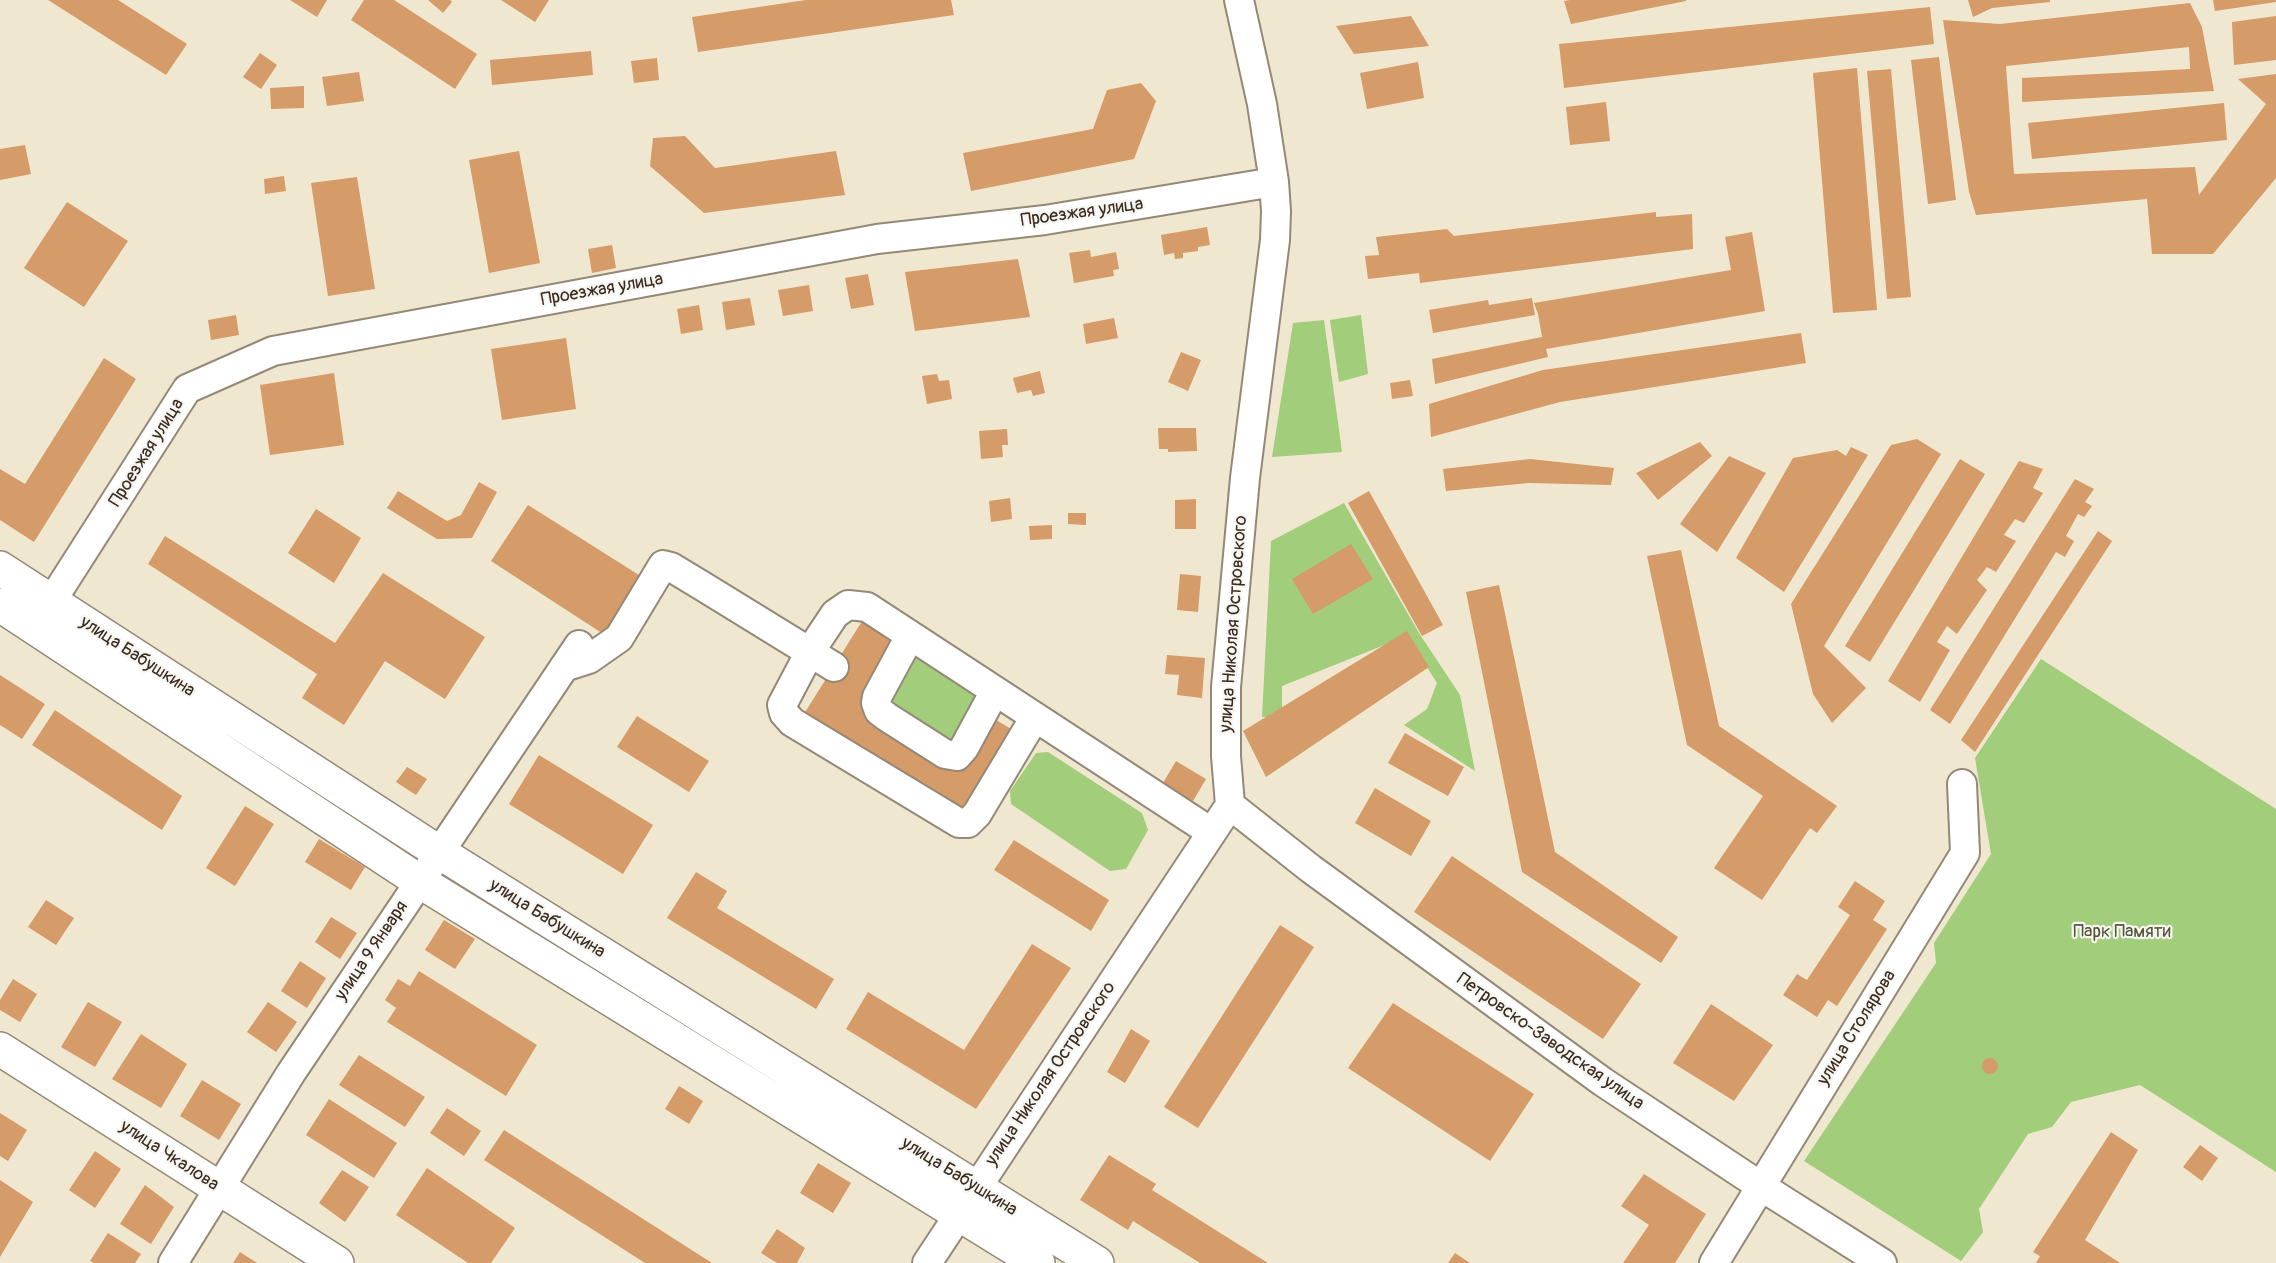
<!DOCTYPE html>
<html>
<head>
<meta charset="utf-8">
<style>
  body { margin:0 }
  canvas { display:block; background:#efe7cf }
</style>
</head>
<body>
<canvas width="2276" height="1263"></canvas>
<script>
const g = document.querySelector('canvas').getContext('2d');
g.lineJoin = 'round';
function paint(path, color) { g.fillStyle = color; g.fill(path, 'evenodd'); }
const shape = rows => new Path2D(rows.map(r => 'M' + r).join(''));
function trace(path, color, width, dash) { g.strokeStyle = color; g.lineWidth = width; g.lineCap = dash ? 'butt' : 'round'; g.setLineDash(dash || []); g.stroke(path); }
function write(font, color, halo, rows, align = 'center') {
  g.font = font + ' Pangolin,sans-serif'; g.lineWidth = 4.5; g.setLineDash([]); g.textBaseline = 'middle'; g.strokeStyle = halo; g.fillStyle = color; for (const [text, x, y, turn = 0] of rows) {
    g.save(); g.translate(x, y); g.rotate((+turn || 0) * Math.PI / 180); g.textAlign = isNaN(turn) ? turn : align; if (halo) g.strokeText(text, 0, 0); g.fillText(text, 0, 0); g.restore();
  }
}
paint(shape([
  [1361,315,1368,374,1339,382,1330,320],
  [1324,320,1342,452,1272,457,1293,323],
  [1344,503,1419,633,1460,695,1475,771,1404,725,1427,709,1437,683,1407,636,1282,686,1282,709,1271,717,1262,717,1271,541],
  [922,655,985,692,958,747,886,710,910,656],
  [2041,659,2276,809,2276,1172,2140,1085,2071,1102,2052,1127,2028,1134,1979,1209,1983,1232,1961,1261,1804,1161,1936,963,1934,943,1991,854,1975,758],
  [1048,752,1142,813,1148,830,1126,869,1110,871,1011,804,1010,791,1036,753]
]), '#a2cd7a');
paint(shape([
  [48,0,118,0,187,44,166,75],
  [290,0,327,0,317,17],
  [364,0,394,0,477,54,455,89,351,20],
  [428,0,450,0,452,2,443,13],
  [501,0,549,0,535,22],
  [806,0,951,0,954,15,698,52,692,17],
  [1570,0,1686,0,1686,1,1571,24,1564,1],
  [1968,0,2050,0,2050,2,1992,8,1973,17],
  [2213,0,2276,0,2276,2,2215,11],
  [2190,3,2202,27,2214,91,2022,102,2022,78,2190,69,2189,47,2006,66,2014,174,2195,167,2199,195,2266,104,2238,79,2276,74,2276,178,2213,254,2152,254,2147,199,1976,215,1969,192,1943,20,2000,24],
  [1930,7,1934,44,1564,88,1559,44],
  [1411,16,1429,46,1354,54,1336,26],
  [2276,16,2276,60,2234,65,2232,22],
  [591,51,593,75,492,85,490,60],
  [260,53,277,65,261,89,243,77],
  [1939,57,1956,200,1928,204,1911,60],
  [657,58,659,80,634,83,631,61],
  [1418,62,1424,98,1367,109,1360,73],
  [1857,68,1877,310,1833,313,1813,73],
  [1891,69,1911,297,1887,299,1867,71],
  [359,72,364,101,327,106,322,77],
  [1141,83,1156,101,1134,159,971,191,963,153,1093,129,1107,90],
  [304,86,304,108,271,109,270,88],
  [1606,102,1610,141,1570,145,1566,107],
  [2224,103,2227,140,2032,159,2028,123],
  [685,136,715,168,836,151,845,195,704,213,650,166,653,138],
  [25,145,31,174,0,180,0,149],
  [519,151,540,263,489,273,469,160],
  [284,176,286,191,265,194,264,179],
  [357,177,375,289,328,296,311,183],
  [67,202,128,241,84,307,24,268],
  [1656,212,1656,217,1692,214,1693,249,1420,283,1419,273,1368,279,1365,256,1379,255,1376,237,1447,229,1454,236],
  [1207,227,1210,245,1198,247,1198,251,1183,253,1183,258,1175,259,1174,253,1164,255,1161,235],
  [1752,232,1765,311,1546,349,1548,357,1435,384,1432,359,1542,337,1538,314,1534,303,1731,270,1725,237],
  [612,245,616,268,592,273,588,249],
  [1090,250,1091,257,1116,252,1119,269,1113,270,1114,276,1074,283,1069,253],
  [1018,259,1030,317,915,331,905,272],
  [868,274,874,305,851,309,845,278],
  [809,285,813,311,783,316,778,290],
  [750,298,755,325,726,330,722,302],
  [1532,298,1535,315,1433,333,1429,310,1488,300,1489,305],
  [699,305,703,330,681,334,677,309],
  [236,315,239,335,211,340,208,320],
  [1114,318,1118,338,1086,344,1083,324],
  [1801,333,1806,363,1560,402,1431,437,1429,404,1543,370],
  [566,338,576,409,502,420,491,349],
  [1181,352,1201,360,1188,391,1168,382],
  [104,358,136,379,34,542,0,520,0,469,25,484],
  [1040,371,1045,393,1033,396,1031,390,1017,393,1013,378],
  [334,373,344,445,270,455,260,385],
  [937,374,939,381,949,380,952,399,927,404,922,376],
  [1410,380,1413,396,1392,399,1390,383],
  [1158,428,1196,428,1197,451,1168,452,1168,449,1159,449],
  [1007,429,1008,445,1002,445,1003,457,981,459,979,431],
  [1917,439,1941,454,1824,646,1866,688,1832,723,1813,694,1791,604,1891,445],
  [1700,442,1712,456,1658,500,1636,473],
  [1851,447,1868,455,1784,592,1736,558,1793,458,1837,450,1846,456],
  [1729,456,1766,473,1717,552,1680,524],
  [1530,459,1614,468,1611,485,1529,483,1446,491,1443,469],
  [1960,459,1985,474,1870,662,1845,646],
  [2019,461,2043,469,2033,488,2043,493,2024,523,2015,519,2004,535,2016,541,1996,572,1987,567,1977,580,1987,590,1957,634,1947,626,1937,642,1950,650,1920,702,1888,681],
  [2075,479,2094,489,2085,502,2092,506,2084,517,2078,514,2066,536,2074,541,2065,557,2056,552,1950,724,1930,710],
  [479,482,497,492,472,538,437,539,387,508,398,491,447,521,461,515],
  [1369,491,1443,625,1422,636,1348,503],
  [1010,498,1012,519,991,522,989,501],
  [1196,499,1196,529,1175,529,1175,500],
  [528,505,650,582,611,639,491,561],
  [316,509,361,538,334,583,288,553],
  [1068,513,1086,513,1086,525,1068,524],
  [1052,525,1052,539,1030,540,1029,526],
  [2098,531,2112,541,1975,752,1961,740],
  [165,536,335,643,383,573,485,637,445,699,385,661,344,725,302,698,317,674,148,564],
  [1351,544,1373,579,1313,614,1292,579],
  [1681,550,1719,726,1837,806,1817,833,1810,828,1762,900,1714,868,1763,796,1687,745,1647,556],
  [1180,574,1201,576,1198,612,1177,610],
  [1499,585,1555,852,1678,937,1661,963,1522,872,1466,592],
  [864,618,906,644,865,710,959,768,991,717,1018,733,967,815,804,714],
  [1407,631,1429,667,1266,777,1243,731],
  [1167,655,1205,658,1202,698,1177,695,1179,675,1165,674],
  [0,675,45,704,22,739,0,725],
  [55,710,182,796,162,830,32,745],
  [637,716,709,761,689,792,617,747],
  [1405,733,1464,767,1448,796,1388,763],
  [539,755,653,825,623,874,509,804],
  [1176,761,1206,779,1193,801,1163,783],
  [407,767,427,779,416,795,396,782],
  [1375,788,1431,821,1411,856,1355,823],
  [245,806,274,824,235,886,206,868],
  [319,839,365,867,351,890,305,862],
  [1014,840,1109,900,1091,931,994,870],
  [1452,856,1641,984,1603,1039,1414,912],
  [696,872,727,891,717,908,834,979,816,1009,667,918],
  [1855,881,1885,901,1873,920,1887,929,1837,1006,1828,1000,1817,1017,1783,995,1797,974,1807,980,1850,915,1838,907],
  [46,900,74,918,56,945,28,927],
  [331,917,357,933,340,959,315,942],
  [444,920,475,939,455,969,425,950],
  [1280,925,1314,947,1198,1128,1164,1107],
  [1032,944,1071,968,976,1109,846,1029,868,992,964,1050],
  [300,961,326,978,307,1008,281,991],
  [419,971,537,1045,506,1096,387,1022,396,1008,385,1000,398,979,410,986],
  [13,979,37,994,20,1022,0,1010,0,1000],
  [88,1002,122,1022,95,1067,61,1047],
  [268,1002,297,1022,276,1052,247,1032],
  [1393,1003,1534,1094,1490,1161,1348,1068],
  [1711,1004,1773,1045,1734,1101,1673,1063],
  [1131,1029,1150,1041,1125,1083,1107,1072],
  [141,1034,187,1064,161,1108,112,1079],
  [359,1055,425,1097,405,1127,339,1085],
  '1982 1066a8 8 0 1 1 16 0a8 8 0 1 1-16 0Z',
  [202,1080,241,1104,219,1140,180,1116],
  [679,1086,703,1101,689,1124,665,1109],
  [329,1099,397,1143,374,1178,306,1135],
  [447,1108,481,1131,464,1156,430,1133],
  [0,1113,27,1130,8,1161,0,1156],
  [504,1130,712,1263,645,1263,484,1160],
  [2111,1132,2138,1150,2085,1240,2120,1263,2036,1263,2040,1256,2033,1252],
  [2200,1145,2218,1158,2202,1181,2183,1167],
  [95,1151,121,1169,95,1208,69,1190],
  [1109,1155,1156,1184,1152,1190,1268,1263,1200,1263,1133,1221,1128,1230,1080,1200],
  [818,1163,851,1183,833,1213,800,1193],
  [427,1168,515,1228,491,1263,468,1263,396,1215],
  [342,1170,369,1187,345,1222,319,1203],
  [1644,1174,1706,1214,1675,1263,1623,1263,1649,1225,1621,1206],
  [0,1180,33,1202,0,1257],
  [145,1185,174,1207,151,1244,120,1224],
  [777,1229,805,1248,797,1263,777,1263,761,1253],
  [108,1233,141,1254,135,1263,94,1263,90,1261],
  [240,1252,257,1263,233,1263],
  [1455,1253,1470,1263,1448,1263]
]), '#d59b68');
const minor = shape([
  [51,602,187,389,273,351,877,239,1045,220,1274,182],
  [910,636,877,697,876,703,879,711,887,717,945,754,957,756,964,748,995,691],
  [564,667,589,659,619,638,663,565,671,567,704,587,834,667],
  [1035,717,977,814,968,823,959,823,792,722,784,713,782,705,811,650,835,614,848,605,867,607,1211,832],
  [1230,805,1311,869,1603,1082,1762,1187,1882,1263],
  [173,1263,291,1073,579,645],
  [927,1263,1230,805,1226,756,1226,687,1245,478,1275,240,1276,211,1274,182,1262,104,1239,0],
  [1714,1263,1965,853,1962,784]
]);
const major = shape([
  [0,568,423,842,1097,1263],
  [0,605,419,881,1038,1263],
  [0,1049,337,1263]
]);
trace(minor, '#958876', 32);
trace(major, '#958876', 36);
trace(minor, '#fff', 28);
trace(major, '#fff', 33);
write('18px', '#3b2a1e', '#f6f6f2', [
  ["Проезжая улица",1082,213,-8],
  ["Проезжая улица",602,290,-10],
  ["Проезжая улица",147,453,-58],
  ["улица Николая Островского",1234,624,-86],
  ["улица Бабушкина",137,657,33],
  ["улица Бабушкина",547,919,32],
  ["улица 9 Января",372,951,-56],
  ["улица Столярова",1857,1028,-58],
  ["Петровско-Заводская улица",1550,1042,35],
  ["улица Николая Островского",1051,1074,-56],
  ["улица Чкалова",169,1156,33],
  ["улица Бабушкина",959,1177,32]
]);
write('18px', '#555335', '#f6f6f2', [
  ["Парк Памяти",2122,932]
]);
</script>
</body>
</html>
